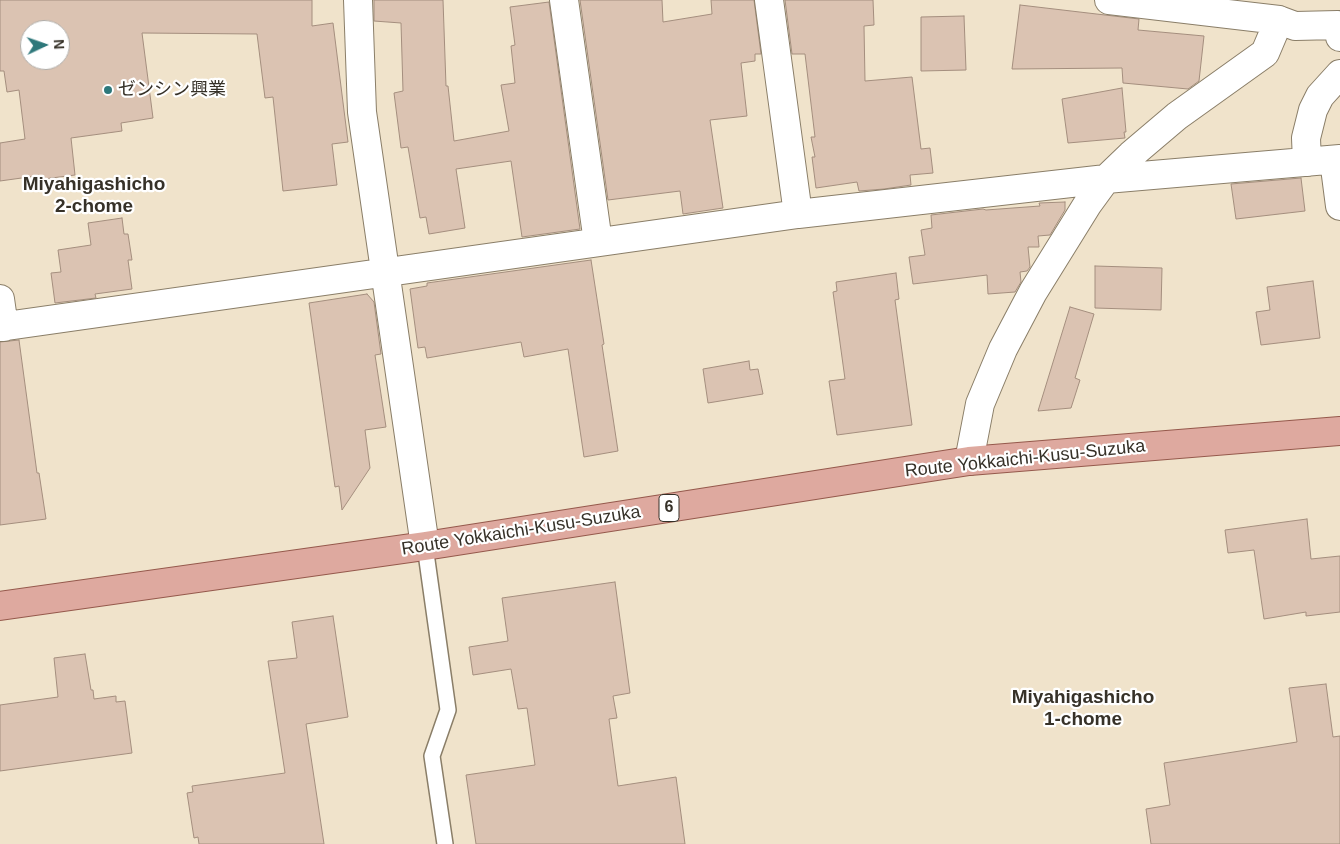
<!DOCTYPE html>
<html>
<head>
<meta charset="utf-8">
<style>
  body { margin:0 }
  #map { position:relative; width:1340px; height:844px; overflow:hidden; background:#f0e3cb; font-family:Arial,sans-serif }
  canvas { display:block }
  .north { position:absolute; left:20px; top:20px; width:50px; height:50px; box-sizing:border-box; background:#fff; border:1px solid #afada9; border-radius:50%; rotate:87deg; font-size:14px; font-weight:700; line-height:20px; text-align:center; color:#363128 }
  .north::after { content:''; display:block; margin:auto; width:18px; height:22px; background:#2e787b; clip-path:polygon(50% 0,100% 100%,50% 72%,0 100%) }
</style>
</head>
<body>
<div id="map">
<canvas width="1340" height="844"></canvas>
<div class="north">N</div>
</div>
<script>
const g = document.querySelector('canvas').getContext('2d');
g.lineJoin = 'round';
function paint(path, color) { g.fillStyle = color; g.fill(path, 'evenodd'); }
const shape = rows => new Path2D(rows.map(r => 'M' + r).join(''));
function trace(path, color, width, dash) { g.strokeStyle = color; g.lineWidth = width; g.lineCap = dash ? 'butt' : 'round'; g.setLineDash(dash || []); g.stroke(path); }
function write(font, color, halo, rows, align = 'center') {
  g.font = font + ' Arial,"Noto Sans JP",sans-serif'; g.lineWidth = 4.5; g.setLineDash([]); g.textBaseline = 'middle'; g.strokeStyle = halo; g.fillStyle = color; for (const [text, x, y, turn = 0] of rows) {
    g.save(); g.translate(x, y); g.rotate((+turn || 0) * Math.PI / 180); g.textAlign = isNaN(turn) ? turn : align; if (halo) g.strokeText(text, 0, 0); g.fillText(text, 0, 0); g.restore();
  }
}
const building = shape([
  [0,0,312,0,312,26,333,23,348,142,332,144,337,185,283,191,273,97,265,98,257,34,142,33,153,118,121,123,122,131,71,138,75,175,36,180,36,176,0,181,0,143,25,139,19,90,7,92,4,71,0,71,0,0],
  [30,30,60,30,60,60,30,60,30,30],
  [374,0,443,0,446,86,448,86,454,141,509,131,501,85,515,83,511,46,515,45,510,7,549,2,580,229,522,237,511,161,456,169,465,228,429,234,426,217,420,218,408,147,401,148,394,93,403,91,401,23,374,21,374,0],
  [580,0,662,0,663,22,712,14,711,0,754,0,761,54,755,54,755,61,741,63,747,116,710,120,723,208,683,214,680,191,608,200,580,0],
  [785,0,873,0,874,25,864,26,865,81,912,77,921,149,930,148,933,173,910,175,911,185,884,189,859,191,857,182,816,188,812,157,815,157,811,137,815,137,805,54,792,54,785,0],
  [1020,5,1139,19,1138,30,1204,36,1199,81,1188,89,1123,83,1122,68,1012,69,1020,5],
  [964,16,966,70,921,71,921,17,964,16],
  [1122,88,1126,132,1124,132,1125,138,1068,143,1062,99,1122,88],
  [1301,178,1305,211,1236,219,1231,184,1301,178],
  [1065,202,1065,210,1050,235,1038,236,1039,247,1028,247,1030,267,1027,271,1020,272,1021,282,1015,292,988,294,987,275,913,284,909,257,925,255,921,230,932,228,931,215,983,209,986,210,1040,206,1039,203,1065,202],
  [122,218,124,234,128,234,132,260,128,260,132,289,95,294,96,298,55,303,51,273,61,272,58,250,91,245,88,223,122,218],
  [591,260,604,344,602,345,618,451,584,457,568,349,524,357,521,342,427,358,425,347,418,348,410,289,427,286,427,283,591,260],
  [1095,266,1162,268,1161,310,1095,308,1095,266],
  [896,273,899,299,895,300,912,425,837,435,829,381,845,379,833,292,837,291,836,282,896,273],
  [1313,281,1320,338,1261,345,1256,312,1270,310,1267,287,1313,281],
  [367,294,374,302,381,354,375,355,386,427,365,430,370,468,342,510,339,486,335,487,309,303,367,294],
  [1070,307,1094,314,1075,378,1080,380,1071,408,1038,411,1070,307],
  [19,340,37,473,39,473,46,519,0,525,0,342,19,340],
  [749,361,750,370,758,369,763,394,708,403,703,369,749,361],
  [1307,519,1311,559,1340,556,1340,612,1306,616,1306,612,1264,619,1254,550,1228,553,1225,530,1307,519],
  [615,582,630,693,613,696,617,718,609,719,618,786,676,777,685,844,476,844,466,775,535,765,527,708,518,709,511,669,473,675,469,647,508,641,502,598,615,582],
  [333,616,348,717,306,724,324,844,199,844,198,837,194,838,187,793,193,792,192,786,285,773,268,661,297,658,292,622,333,616],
  [85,654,91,690,93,690,94,699,116,696,116,702,125,701,132,753,0,771,0,705,58,697,54,658,85,654],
  [1326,684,1333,737,1340,736,1340,844,1151,844,1146,809,1170,805,1164,763,1297,742,1289,688,1326,684]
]);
paint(building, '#dbc3b2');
trace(building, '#a48e7e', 1);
const service = shape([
  [425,546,448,710,432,756,445,844]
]);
const minor = shape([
  [358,0,362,112,425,546],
  [564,0,598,242],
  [769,0,798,214],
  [1109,0,1279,20,1295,26,1338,25,1340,37],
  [1334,160,1340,206],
  [1307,162,1306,138,1313,110,1320,96,1340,74],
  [0,299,4,327],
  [0,327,798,214,1106,179,1340,159],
  [969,461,980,404,1003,349,1033,292,1087,205,1106,179,1131,155,1177,116,1265,53,1279,20]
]);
const primary = shape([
  [0,606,425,546,969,461,1340,431]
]);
trace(service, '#8a7e68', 18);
trace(minor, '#8a7e68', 30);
trace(primary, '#95594c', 30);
trace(service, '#fff', 15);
trace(minor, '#fff', 28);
trace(primary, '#dea99f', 28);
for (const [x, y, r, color] of [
  [108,90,5,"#2e787b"]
]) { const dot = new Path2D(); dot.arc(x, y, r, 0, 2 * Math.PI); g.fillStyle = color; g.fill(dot); trace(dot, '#fff', 2); }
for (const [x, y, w] of [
  [669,508,20]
]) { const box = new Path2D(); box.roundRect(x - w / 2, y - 13.5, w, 27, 4); g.fillStyle = '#fff'; g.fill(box); trace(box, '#363128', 1); }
write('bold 16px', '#363128', null, [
  ["6",669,508]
]);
write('18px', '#363128', '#fff', [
  ["ゼンシン興業",118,90]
], 'left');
write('18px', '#363128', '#fff', [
  ["Route Yokkaichi-Kusu-Suzuka",1025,459,-6],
  ["Route Yokkaichi-Kusu-Suzuka",521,531,-9]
]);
write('bold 19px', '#363128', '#fff', [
  ["Miyahigashicho",94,185],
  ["2-chome",94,207],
  ["Miyahigashicho",1083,698],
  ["1-chome",1083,720]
]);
</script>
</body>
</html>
